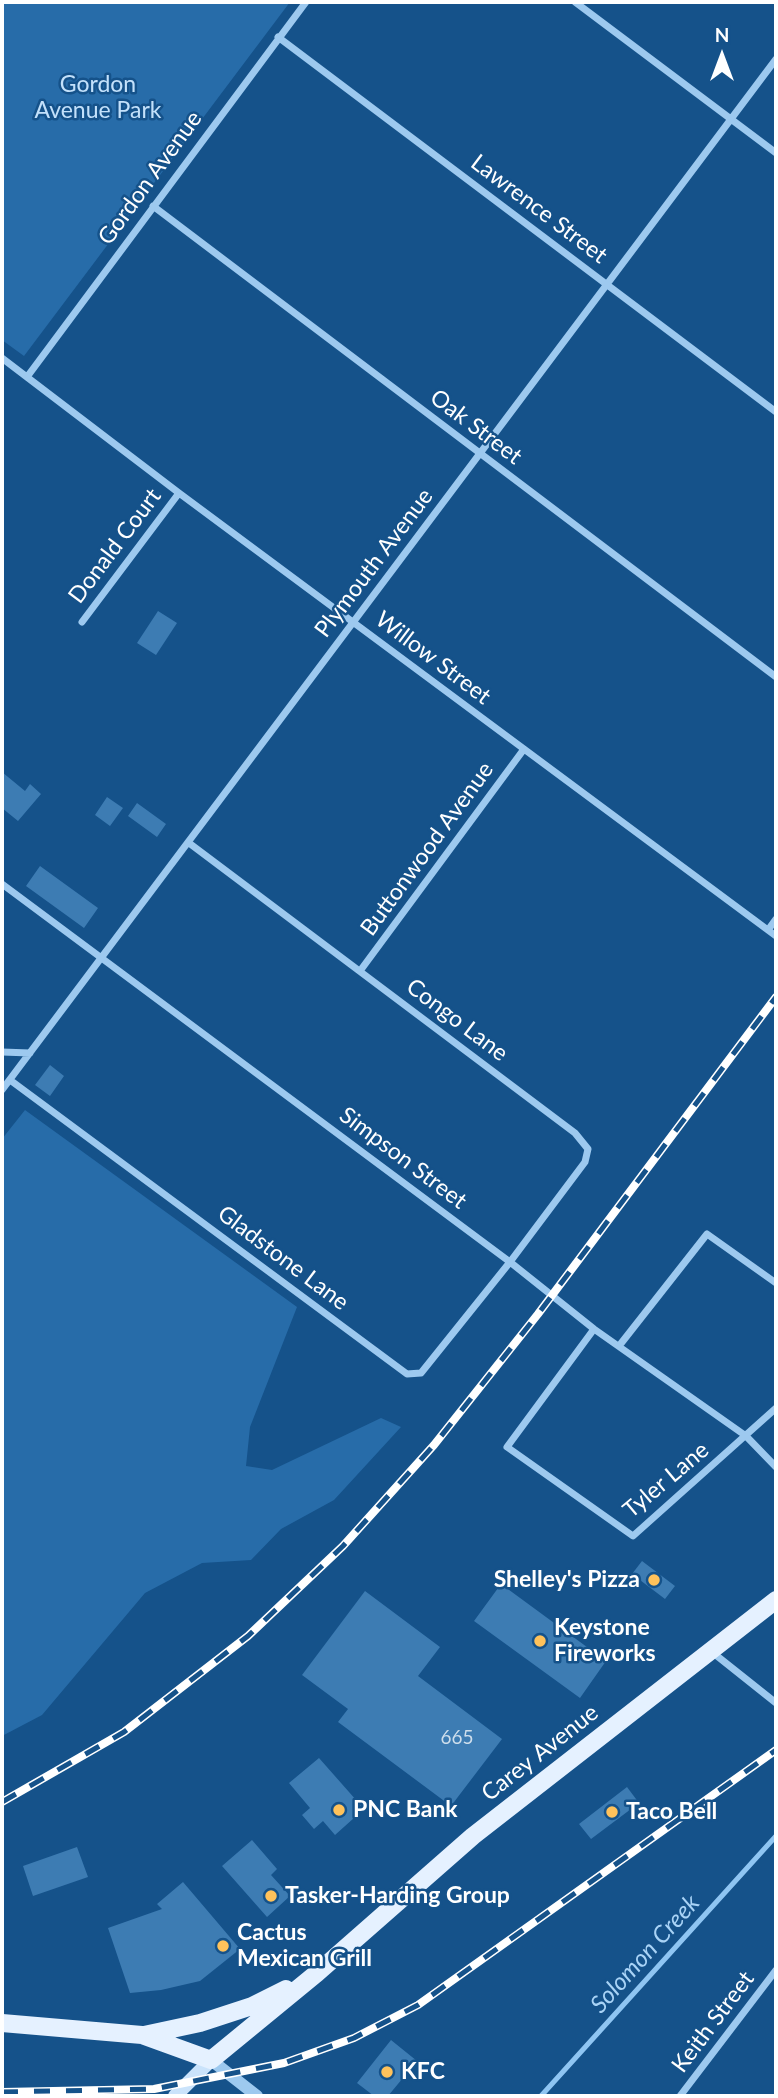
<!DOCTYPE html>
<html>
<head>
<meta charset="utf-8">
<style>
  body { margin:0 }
  #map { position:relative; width:778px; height:2098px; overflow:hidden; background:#15528a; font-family:Lato,sans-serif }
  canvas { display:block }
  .frame { position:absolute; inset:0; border:4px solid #fff; pointer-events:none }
  .north { position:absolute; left:687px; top:21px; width:70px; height:70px; -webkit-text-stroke:5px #15528a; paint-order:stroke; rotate:0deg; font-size:19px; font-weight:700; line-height:28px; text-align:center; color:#fff }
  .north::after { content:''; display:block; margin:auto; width:24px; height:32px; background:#fff; clip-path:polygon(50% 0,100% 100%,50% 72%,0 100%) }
</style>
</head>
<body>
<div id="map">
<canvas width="778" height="2098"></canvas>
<div class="frame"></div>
<div class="north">N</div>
</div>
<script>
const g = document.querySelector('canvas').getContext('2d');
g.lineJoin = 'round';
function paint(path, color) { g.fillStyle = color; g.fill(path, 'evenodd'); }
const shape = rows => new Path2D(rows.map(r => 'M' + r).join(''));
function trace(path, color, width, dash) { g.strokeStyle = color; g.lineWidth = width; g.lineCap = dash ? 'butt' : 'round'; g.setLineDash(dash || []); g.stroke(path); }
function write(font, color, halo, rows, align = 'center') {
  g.font = font + ' Lato,sans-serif'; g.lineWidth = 5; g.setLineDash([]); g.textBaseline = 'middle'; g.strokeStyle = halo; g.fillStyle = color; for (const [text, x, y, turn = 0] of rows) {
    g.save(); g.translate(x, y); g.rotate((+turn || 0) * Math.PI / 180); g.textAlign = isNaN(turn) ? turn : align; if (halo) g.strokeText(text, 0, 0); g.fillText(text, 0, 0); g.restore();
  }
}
paint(shape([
  [2,2,290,2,24,356,2,340],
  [25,1110,297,1307,250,1427,246,1466,272,1470,381,1418,401,1427,334,1500,281,1529,251,1560,202,1563,145,1593,42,1715,2,1736,2,1139]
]), '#276ca9');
trace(shape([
  [541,2096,776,1836]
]), '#8fc5f2', 5);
paint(shape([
  [158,611,177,623,156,655,137,643],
  [2,772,25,791,30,784,41,794,18,821,2,808],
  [107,797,123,808,110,826,95,815],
  [137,803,166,824,157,837,128,816],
  [40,866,98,908,84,928,26,886],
  [50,1065,64,1076,50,1096,35,1085],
  [642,1561,675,1586,665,1599,632,1574],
  [501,1584,606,1661,580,1698,474,1621],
  [365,1591,440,1647,418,1676,502,1739,451,1806,338,1722,348,1709,302,1675],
  [319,1758,364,1809,335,1835,323,1821,314,1829,302,1815,310,1808,289,1783],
  [627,1787,639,1803,591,1839,579,1824],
  [252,1840,277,1869,271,1875,290,1896,267,1917,222,1866],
  [77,1847,88,1877,33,1896,23,1866],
  [183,1882,240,1949,200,1981,161,1990,130,1993,108,1928,162,1909,157,1904],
  [391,2040,417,2061,388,2096,374,2096,357,2083]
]), '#3d7cb3');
trace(shape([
  [575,2,776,153],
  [278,37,776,412],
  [153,206,776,677],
  [2,358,179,493,776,936],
  [27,377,306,2],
  [82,622,179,493],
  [2,884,510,1262,594,1329,746,1436,776,1467],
  [768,930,776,919],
  [360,971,524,749],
  [2,1052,30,1053],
  [10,1080,407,1374,421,1373,510,1262,585,1162,588,1149,575,1133,189,843],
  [2,1090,776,59],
  [594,1329,507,1447,633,1536,776,1408],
  [619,1346,707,1234,776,1283],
  [712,1652,776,1703],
  [680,2096,776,1970]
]), '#9dc9ef', 7);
trace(shape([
  [211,2060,257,2096]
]), '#9dc9ef', 12);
trace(shape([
  [175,2096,211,2060]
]), '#cae3fb', 14);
trace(shape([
  [2,2023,142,2035,211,2060,317,1973,473,1836,776,1600],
  [144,2035,200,2023,252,2006,286,1989]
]), '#e5f1ff', 18);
const rail = shape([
  [2,1802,124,1732,248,1636,343,1546,434,1445,538,1314,776,997],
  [2,2092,154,2089,284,2063,354,2038,418,2005,776,1750]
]);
trace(rail, '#fff', 8);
trace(rail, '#15528a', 5, [16]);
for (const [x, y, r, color] of [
  [654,1580,7,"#ffc25b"],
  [540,1641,7,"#ffc25b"],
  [339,1810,7,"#ffc25b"],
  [612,1812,7,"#ffc25b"],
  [271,1896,7,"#ffc25b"],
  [223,1946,7,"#ffc25b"],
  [387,2072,7,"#ffc25b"]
]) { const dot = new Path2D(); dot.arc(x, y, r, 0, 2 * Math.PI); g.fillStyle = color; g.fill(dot); trace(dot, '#15528a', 2.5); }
write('19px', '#cedeec', null, [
  ["665",457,1738]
]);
write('23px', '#c3e1fb', '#15528a', [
  ["Gordon",98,85],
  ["Avenue Park",98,111]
]);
write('23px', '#fff', '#15528a', [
  ["Gordon Avenue",150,178,-54],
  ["Lawrence Street",539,209,37],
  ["Oak Street",476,427,37],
  ["Donald Court",115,546,-53],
  ["Plymouth Avenue",374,563,-53],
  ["Willow Street",433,658,37],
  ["Buttonwood Avenue",427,849,-54],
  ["Congo Lane",457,1020,37],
  ["Simpson Street",403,1158,37],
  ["Gladstone Lane",283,1258,37],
  ["Tyler Lane",666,1480,-40],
  ["Carey Avenue",540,1753,-38],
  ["Keith Street",713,2022,-53]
]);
write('bold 23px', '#fff', '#15528a', [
  ["Shelley's Pizza",640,1580,"right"],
  ["Keystone",554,1628],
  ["Fireworks",554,1654],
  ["PNC Bank",353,1810],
  ["Taco Bell",626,1812],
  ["Tasker-Harding Group",285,1896],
  ["Cactus",237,1933],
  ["Mexican Grill",237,1959],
  ["KFC",401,2072]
], 'left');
write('italic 24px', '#a9d3f6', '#15528a', [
  ["Solomon Creek",645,1954,-48]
]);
</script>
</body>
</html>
